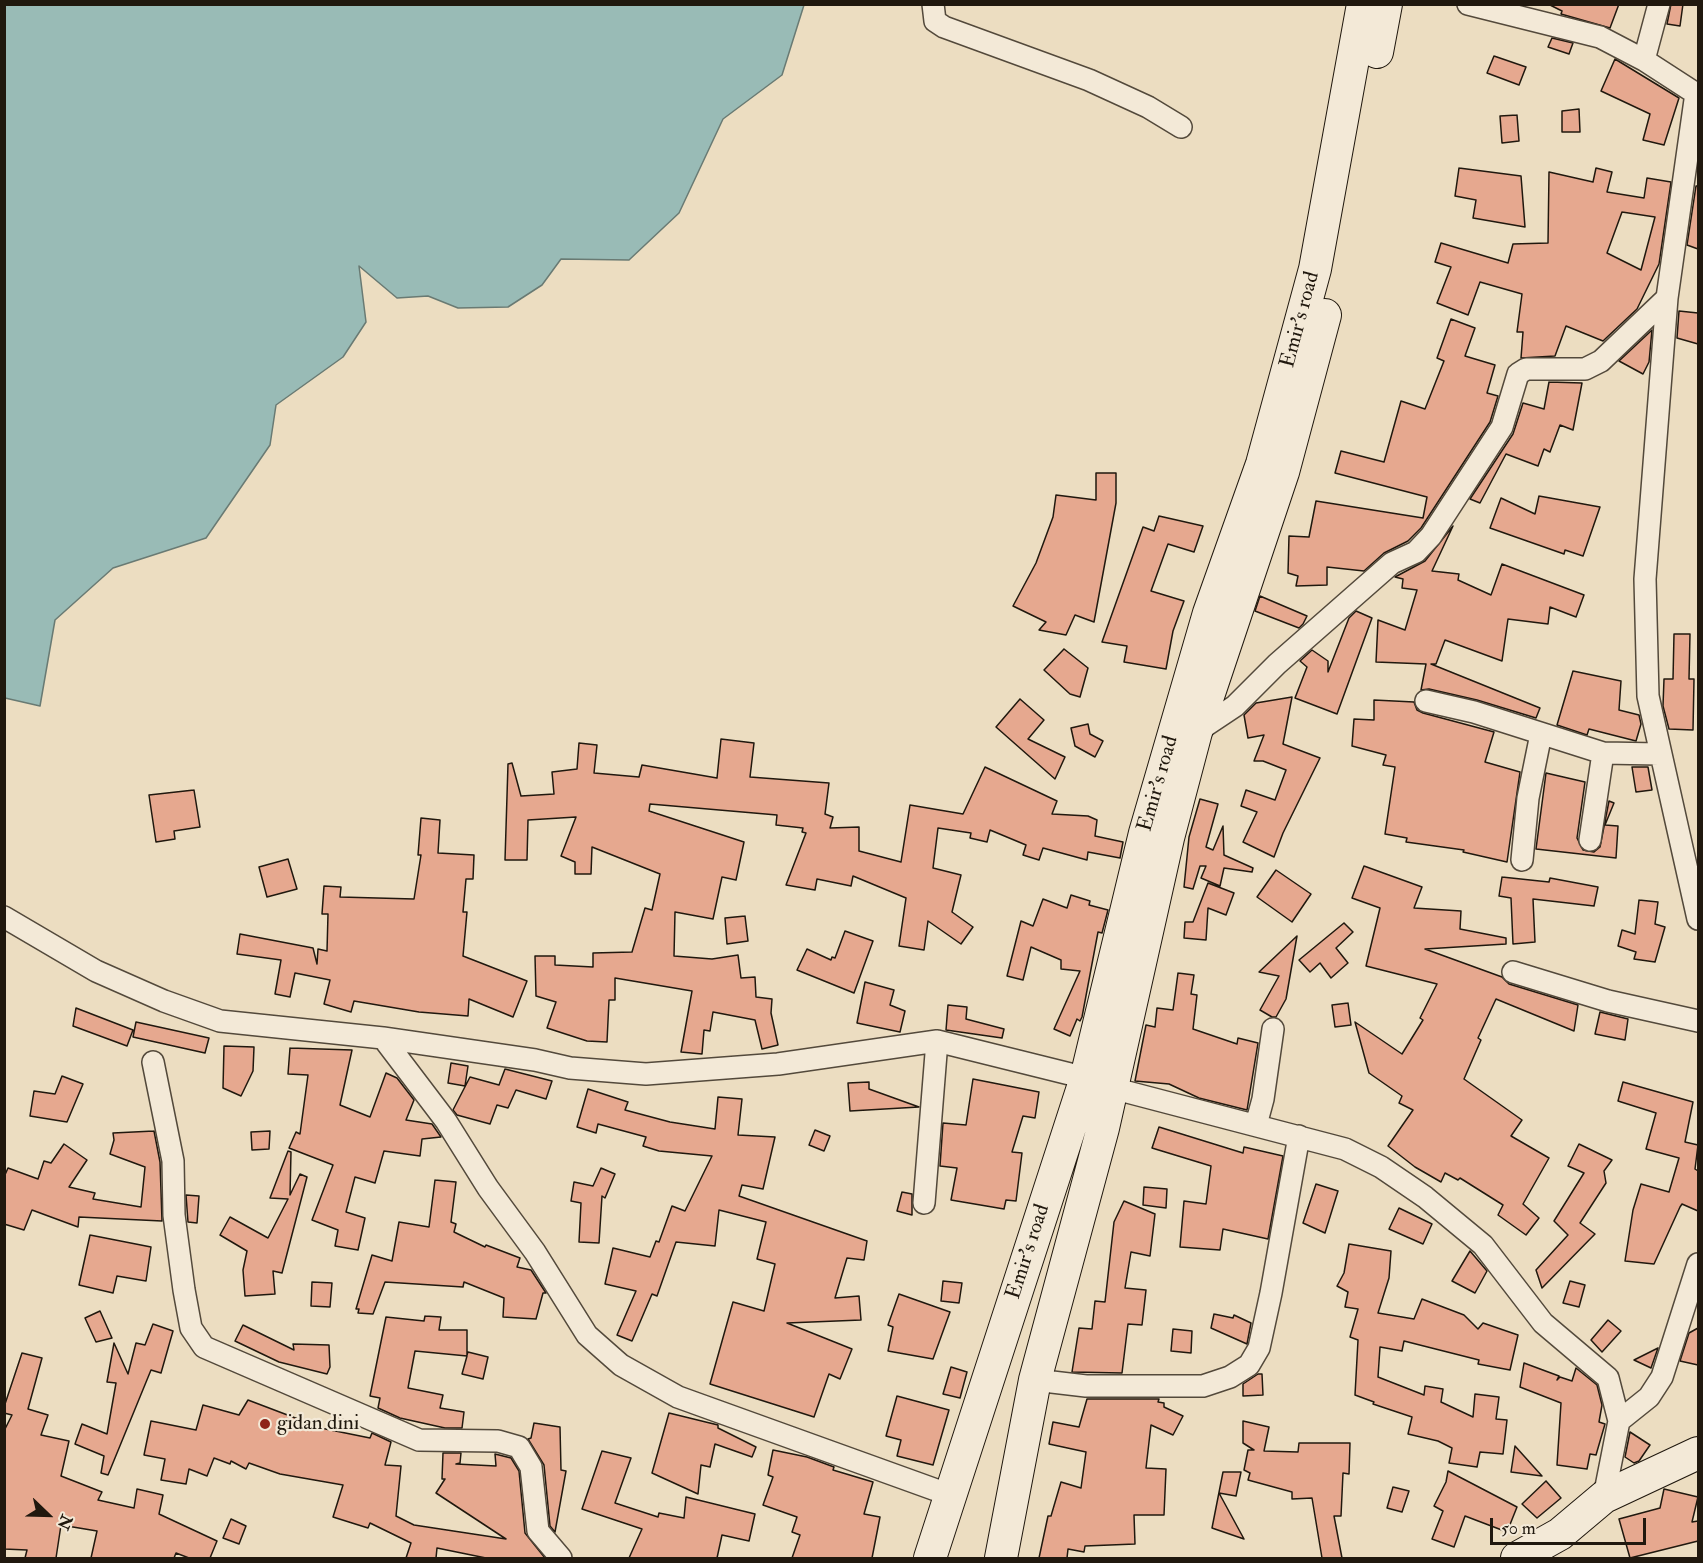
<!DOCTYPE html>
<html>
<head>
<meta charset="utf-8">
<style>
  body { margin:0 }
  #map { position:relative; width:1703px; height:1563px; overflow:hidden; background:#ecddc1; font-family:"IM FELL Double Pica",serif }
  canvas { display:block }
  .frame { position:absolute; inset:0; border:6px solid #20180e; pointer-events:none }
  .north { position:absolute; left:18px; top:1485px; width:60px; height:60px; -webkit-text-stroke:4px #f3e9d7; paint-order:stroke; rotate:113deg; font-size:16px; font-weight:700; line-height:24px; text-align:center; color:#20180e }
  .north::after { content:''; display:block; margin:auto; width:21px; height:27px; background:#20180e; clip-path:polygon(50% 0,100% 100%,50% 72%,0 100%) }
  .scale { position:absolute; left:1490px; top:1518px; width:156px; height:27px; box-sizing:border-box; border:3px solid #20180e; border-top:0; padding-left:8px; font-size:18px; line-height:21px; white-space:nowrap; color:#20180e; -webkit-text-stroke:4px #f3e9d7; paint-order:stroke }
</style>
</head>
<body>
<div id="map">
<canvas width="1703" height="1563"></canvas>
<div class="frame"></div>
<div class="north">N</div>
<div class="scale">50 m</div>
</div>
<script>
const g = document.querySelector('canvas').getContext('2d');
g.lineJoin = 'round';
function paint(path, color) { g.fillStyle = color; g.fill(path, 'evenodd'); }
const shape = rows => new Path2D(rows.map(r => 'M' + r).join(''));
function trace(path, color, width, dash) { g.strokeStyle = color; g.lineWidth = width; g.lineCap = dash ? 'butt' : 'round'; g.setLineDash(dash || []); g.stroke(path); }
function write(font, color, halo, rows, align = 'center') {
  g.font = font + ' "IM FELL Double Pica",serif'; g.lineWidth = 4.5; g.setLineDash([]); g.textBaseline = 'middle'; g.strokeStyle = halo; g.fillStyle = color; for (const [text, x, y, turn = 0] of rows) {
    g.save(); g.translate(x, y); g.rotate((+turn || 0) * Math.PI / 180); g.textAlign = isNaN(turn) ? turn : align; if (halo) g.strokeText(text, 0, 0); g.fillText(text, 0, 0); g.restore();
  }
}
const water = shape([
  [5,4,804,4,804,5,782,75,723,119,679,213,629,260,561,259,542,285,508,307,458,308,428,296,397,298,359,266,366,322,343,357,276,405,270,445,206,538,113,568,55,620,40,706,5,698,5,4]
]);
paint(water, '#99bbb6');
trace(water, '#697a73', 1.5);
const building = shape([
  [1548,4,1619,4,1610,28,1561,14,1562,11,1548,4],
  [1671,4,1683,4,1680,26,1667,24,1671,4],
  [1552,38,1573,43,1569,54,1548,47,1552,38],
  [1494,56,1526,67,1519,85,1487,73,1494,56],
  [1615,59,1679,98,1664,145,1643,140,1650,114,1601,91,1615,59],
  [1579,109,1580,132,1562,132,1562,111,1579,109],
  [1517,115,1519,141,1502,143,1500,116,1517,115],
  [1459,168,1521,176,1525,227,1473,218,1476,200,1455,196,1459,168],
  [1596,168,1612,172,1607,192,1644,198,1647,178,1671,182,1659,264,1637,309,1603,341,1566,326,1555,356,1521,358,1523,332,1517,332,1522,294,1480,282,1468,315,1437,303,1451,267,1435,262,1441,243,1508,263,1513,244,1548,243,1549,172,1593,182,1596,168],
  [1622,212,1655,217,1641,270,1607,253,1622,212],
  [1696,186,1698,186,1698,249,1687,245,1696,186],
  [1679,311,1698,313,1698,344,1677,338,1679,311],
  [1451,319,1475,328,1465,356,1495,365,1487,393,1498,396,1490,422,1421,528,1408,541,1384,553,1364,571,1327,567,1327,585,1296,586,1298,576,1288,573,1289,536,1309,537,1316,501,1423,518,1427,497,1335,473,1341,451,1384,462,1401,401,1425,409,1444,361,1437,358,1451,319],
  [1652,330,1649,362,1643,374,1619,361,1652,330],
  [1549,382,1582,383,1573,430,1560,425,1550,452,1544,449,1538,466,1506,454,1480,503,1470,499,1513,434,1523,403,1544,409,1549,382],
  [1096,473,1116,473,1116,503,1094,622,1075,615,1066,635,1039,630,1046,622,1013,606,1036,563,1053,517,1056,495,1096,500,1096,473],
  [1539,496,1600,507,1583,556,1565,550,1564,554,1490,528,1501,498,1535,514,1539,496],
  [1159,516,1203,526,1194,552,1168,544,1151,591,1184,601,1173,631,1166,669,1124,662,1127,646,1102,642,1143,527,1154,531,1159,516],
  [1453,526,1432,571,1459,574,1458,580,1491,595,1502,564,1584,595,1576,617,1550,607,1548,624,1508,619,1502,661,1445,640,1436,664,1431,664,1540,708,1536,718,1477,700,1429,689,1421,690,1426,664,1376,662,1378,620,1405,630,1417,590,1402,588,1403,579,1395,577,1425,561,1453,526],
  [1260,596,1307,616,1303,624,1299,628,1255,611,1260,596],
  [1356,611,1372,618,1337,714,1295,698,1307,667,1300,661,1312,650,1328,661,1328,672,1349,618,1356,611],
  [1674,634,1690,634,1689,679,1694,679,1693,730,1669,729,1663,706,1664,679,1673,679,1674,634],
  [1064,649,1088,668,1080,697,1070,694,1044,670,1064,649],
  [1573,671,1621,681,1619,710,1639,715,1641,724,1636,741,1589,729,1587,735,1557,725,1573,671],
  [1292,697,1283,744,1320,758,1283,833,1274,857,1243,842,1257,812,1241,806,1246,790,1275,800,1286,770,1263,761,1254,761,1264,735,1248,738,1244,715,1256,703,1292,697],
  [1020,699,1044,720,1028,739,1065,757,1055,779,996,727,1020,699],
  [1374,700,1414,702,1417,710,1423,713,1494,732,1485,762,1520,772,1507,862,1463,852,1464,850,1406,842,1407,838,1385,834,1395,767,1383,765,1386,755,1352,746,1354,719,1374,720,1374,700],
  [1088,724,1090,734,1103,741,1095,757,1075,746,1071,728,1088,724],
  [721,739,754,743,750,777,829,783,825,814,833,817,830,828,859,827,859,851,901,862,910,805,963,814,985,767,1057,801,1052,814,1088,816,1097,820,1095,836,1123,842,1120,858,1088,852,1087,860,1043,848,1039,860,1023,855,1026,845,990,830,987,842,970,838,971,833,938,828,933,868,961,875,952,912,973,927,961,944,928,921,924,950,899,946,906,898,853,876,851,886,817,879,815,890,786,885,806,833,802,832,803,828,776,825,777,815,650,804,649,811,744,842,736,880,722,877,713,919,675,912,674,956,712,959,738,955,741,978,755,977,756,997,772,999,771,1013,778,1045,762,1049,755,1020,713,1012,710,1031,704,1030,702,1054,681,1052,692,991,615,978,615,1000,609,1000,607,1042,587,1041,547,1028,556,1002,536,996,535,956,555,956,555,965,593,967,593,953,632,952,645,908,652,910,660,874,592,847,591,874,575,874,575,862,561,856,576,817,528,820,527,860,505,860,508,764,512,763,521,796,554,794,552,772,577,769,579,743,597,745,594,773,639,777,642,765,717,778,721,739],
  [1632,767,1648,767,1652,790,1636,792,1632,767],
  [1546,773,1585,782,1577,838,1583,850,1594,852,1600,847,1609,801,1614,803,1605,825,1618,826,1616,858,1536,849,1546,773],
  [194,790,200,827,174,831,175,839,156,842,149,795,194,790],
  [1200,799,1218,804,1206,847,1213,850,1223,826,1224,855,1253,868,1252,872,1224,868,1220,886,1201,878,1206,866,1200,866,1193,889,1184,887,1189,837,1200,799],
  [421,818,440,820,438,853,474,855,473,879,466,879,463,912,467,912,463,956,527,981,513,1017,469,999,468,1016,419,1012,354,1001,351,1012,324,1004,330,980,295,973,290,997,275,994,281,960,237,954,240,934,313,948,317,964,318,949,327,951,328,914,322,914,324,886,341,887,340,897,414,899,421,855,418,855,421,818],
  [288,859,297,889,267,897,259,867,288,859],
  [1364,866,1422,887,1414,908,1461,911,1460,929,1506,938,1506,944,1425,949,1502,977,1509,984,1578,1005,1574,1031,1496,999,1478,1038,1481,1040,1464,1079,1522,1120,1511,1136,1549,1158,1523,1204,1539,1218,1526,1235,1498,1215,1503,1205,1460,1178,1458,1180,1445,1173,1441,1182,1415,1167,1388,1146,1413,1110,1399,1103,1402,1096,1369,1073,1355,1022,1402,1054,1423,1020,1420,1018,1437,984,1366,966,1380,908,1352,898,1364,866],
  [1276,870,1311,894,1292,922,1257,897,1276,870],
  [1502,877,1549,882,1550,878,1598,887,1594,906,1533,899,1535,942,1513,944,1511,898,1499,896,1502,877],
  [1208,883,1234,893,1226,915,1208,908,1206,940,1184,938,1185,922,1193,922,1208,883],
  [1071,895,1090,901,1089,905,1108,910,1102,933,1098,932,1082,1017,1080,1021,1077,1019,1070,1036,1054,1029,1080,971,1061,969,1061,960,1031,947,1023,980,1007,976,1021,921,1033,926,1043,899,1067,908,1071,895],
  [1639,900,1658,902,1655,924,1665,927,1655,962,1634,959,1636,952,1618,946,1622,930,1635,934,1639,900],
  [745,916,748,941,727,944,725,918,745,916],
  [1344,923,1353,932,1336,948,1348,963,1331,978,1320,963,1310,972,1299,960,1344,923],
  [845,931,873,941,854,993,797,970,807,949,831,960,832,957,835,958,845,931],
  [1297,936,1286,999,1276,1017,1272,1017,1260,1010,1279,976,1259,972,1297,936],
  [1178,973,1194,975,1191,994,1197,995,1193,1029,1237,1044,1238,1038,1258,1043,1247,1110,1199,1098,1169,1084,1135,1081,1146,1025,1155,1027,1157,1008,1173,1010,1178,973],
  [865,982,894,990,890,1005,905,1011,900,1032,857,1023,865,982],
  [1348,1003,1351,1025,1335,1027,1332,1005,1348,1003],
  [948,1005,967,1007,966,1019,1004,1029,1002,1038,946,1030,948,1005],
  [76,1008,133,1030,127,1046,73,1026,76,1008],
  [1600,1012,1628,1019,1625,1040,1595,1034,1600,1012],
  [136,1022,209,1038,205,1053,133,1037,136,1022],
  [224,1046,254,1047,253,1071,241,1096,223,1088,224,1046],
  [290,1048,352,1050,340,1105,370,1117,386,1073,397,1078,414,1100,406,1120,432,1124,441,1137,422,1139,420,1156,384,1151,375,1183,355,1177,346,1212,365,1218,358,1250,335,1246,338,1230,312,1220,333,1165,289,1148,296,1132,300,1134,308,1075,288,1074,290,1048],
  [451,1063,468,1066,465,1086,448,1083,451,1063],
  [505,1069,552,1081,546,1099,516,1090,508,1108,497,1105,490,1124,457,1115,453,1110,470,1077,499,1085,505,1069],
  [62,1076,83,1084,67,1122,30,1116,34,1091,55,1094,62,1076],
  [973,1079,1039,1092,1035,1118,1023,1116,1012,1152,1022,1153,1016,1201,1006,1200,1004,1209,951,1200,957,1168,940,1166,943,1123,966,1125,973,1079],
  [869,1082,869,1089,919,1107,850,1111,848,1083,869,1082],
  [1623,1082,1693,1102,1685,1142,1698,1145,1695,1169,1698,1171,1698,1211,1682,1204,1680,1207,1654,1264,1625,1261,1633,1210,1641,1184,1669,1192,1679,1158,1646,1149,1656,1113,1618,1101,1623,1082],
  [588,1089,628,1102,625,1110,670,1122,715,1129,718,1097,742,1099,738,1135,775,1137,763,1189,742,1185,739,1196,867,1241,864,1260,847,1258,835,1298,859,1296,861,1320,787,1323,852,1349,840,1379,829,1374,814,1417,710,1384,733,1302,764,1311,775,1264,757,1259,766,1222,719,1210,715,1246,676,1242,657,1296,652,1294,632,1341,617,1335,636,1291,605,1284,613,1248,650,1257,656,1241,659,1242,672,1206,685,1211,712,1156,659,1151,643,1146,646,1137,598,1124,596,1133,577,1127,588,1089],
  [1159,1127,1243,1153,1244,1147,1283,1156,1268,1239,1223,1229,1220,1250,1180,1247,1184,1201,1206,1204,1211,1166,1152,1148,1159,1127],
  [815,1130,830,1136,824,1151,809,1145,815,1130],
  [154,1131,160,1162,162,1221,79,1217,78,1227,32,1210,24,1230,4,1224,4,1177,8,1168,38,1179,44,1161,51,1163,64,1144,87,1160,69,1187,95,1193,93,1199,141,1207,145,1167,110,1154,114,1140,113,1133,154,1131],
  [270,1131,269,1149,252,1150,251,1132,270,1131],
  [1579,1144,1612,1160,1604,1171,1606,1183,1580,1223,1595,1234,1542,1288,1536,1270,1568,1235,1554,1221,1584,1173,1568,1166,1579,1144],
  [288,1151,291,1152,290,1195,300,1174,307,1177,282,1273,273,1271,275,1294,245,1296,243,1270,247,1251,220,1235,230,1217,268,1238,288,1199,270,1198,288,1151],
  [601,1168,615,1174,605,1198,602,1196,599,1243,579,1242,581,1203,571,1201,574,1182,593,1186,601,1168],
  [435,1180,456,1182,451,1222,456,1224,454,1232,485,1247,486,1245,520,1258,517,1267,531,1270,546,1293,543,1293,536,1319,503,1317,504,1298,464,1282,463,1287,385,1282,373,1314,358,1313,359,1309,356,1309,372,1255,392,1261,399,1222,429,1227,435,1180],
  [1316,1184,1338,1191,1325,1233,1303,1223,1316,1184],
  [1144,1187,1167,1189,1166,1208,1143,1205,1144,1187],
  [902,1192,912,1194,912,1215,897,1211,902,1192],
  [186,1195,199,1196,197,1223,188,1222,186,1195],
  [1124,1201,1155,1214,1150,1256,1131,1252,1125,1288,1146,1290,1142,1325,1128,1324,1122,1373,1072,1372,1079,1328,1092,1329,1095,1301,1105,1302,1114,1222,1124,1201],
  [1399,1208,1432,1224,1423,1244,1389,1229,1399,1208],
  [90,1235,151,1247,146,1281,117,1276,113,1293,79,1285,90,1235],
  [1349,1244,1391,1251,1389,1278,1378,1313,1414,1319,1422,1299,1464,1315,1478,1329,1483,1323,1518,1335,1510,1370,1478,1364,1479,1360,1404,1341,1402,1351,1380,1347,1378,1377,1424,1395,1425,1386,1443,1389,1441,1402,1473,1417,1475,1394,1499,1397,1496,1419,1507,1420,1503,1454,1480,1452,1477,1467,1449,1463,1452,1448,1438,1441,1408,1434,1412,1417,1373,1404,1374,1402,1355,1395,1358,1340,1350,1337,1358,1309,1345,1307,1348,1292,1337,1286,1344,1273,1349,1244],
  [1470,1251,1487,1271,1475,1293,1452,1281,1470,1251],
  [943,1281,962,1283,959,1303,941,1301,943,1281],
  [1570,1281,1585,1285,1579,1307,1563,1303,1570,1281],
  [312,1282,332,1283,330,1307,311,1306,312,1282],
  [899,1294,950,1312,933,1359,888,1351,893,1327,888,1325,899,1294],
  [100,1311,112,1338,96,1342,85,1318,100,1311],
  [1214,1314,1233,1318,1234,1315,1251,1323,1247,1344,1211,1328,1214,1314],
  [425,1316,441,1317,439,1330,467,1330,467,1355,468,1352,488,1357,483,1379,462,1374,467,1356,415,1351,408,1388,443,1395,440,1408,464,1412,462,1428,445,1428,400,1418,378,1408,380,1398,370,1396,386,1317,424,1321,425,1316],
  [1608,1320,1621,1331,1602,1352,1591,1340,1608,1320],
  [153,1324,173,1331,161,1373,151,1370,108,1475,101,1473,104,1456,75,1444,82,1424,107,1434,116,1383,107,1382,114,1343,128,1374,136,1343,145,1345,153,1324],
  [243,1325,294,1350,293,1344,329,1345,330,1367,327,1374,279,1362,235,1341,243,1325],
  [1698,1328,1698,1365,1680,1361,1689,1333,1698,1328],
  [1173,1329,1192,1331,1191,1353,1171,1351,1173,1329],
  [1658,1348,1651,1368,1634,1360,1658,1348],
  [22,1353,42,1358,28,1409,48,1415,41,1435,69,1441,61,1476,102,1492,98,1500,134,1508,137,1489,163,1495,159,1514,217,1541,210,1558,189,1558,176,1553,174,1558,91,1558,97,1531,61,1525,56,1558,25,1558,27,1550,4,1549,4,1431,12,1415,4,1413,4,1407,22,1353],
  [1524,1363,1559,1376,1557,1380,1560,1377,1572,1381,1576,1368,1597,1385,1602,1405,1599,1422,1605,1424,1596,1455,1590,1454,1587,1469,1557,1465,1561,1403,1520,1387,1524,1363],
  [951,1367,967,1372,960,1398,943,1394,951,1367],
  [1258,1374,1262,1374,1263,1395,1243,1396,1243,1384,1258,1374],
  [897,1396,949,1410,933,1465,897,1456,901,1440,886,1436,897,1396],
  [1087,1399,1159,1399,1158,1402,1164,1403,1164,1407,1183,1416,1173,1435,1151,1425,1146,1468,1166,1469,1164,1515,1134,1515,1135,1544,1085,1546,1084,1552,1068,1549,1067,1558,1039,1558,1048,1516,1051,1516,1061,1482,1081,1488,1086,1452,1049,1444,1053,1422,1079,1427,1087,1399],
  [248,1400,298,1419,296,1423,370,1438,372,1433,391,1442,385,1465,401,1466,396,1516,414,1525,506,1539,436,1493,445,1479,442,1479,443,1453,461,1453,460,1463,456,1464,496,1466,495,1454,511,1458,519,1471,525,1533,545,1558,486,1558,437,1548,436,1558,406,1558,411,1543,370,1523,368,1528,333,1517,343,1485,280,1474,249,1463,246,1469,231,1461,230,1464,214,1458,207,1476,189,1469,186,1484,161,1480,165,1459,144,1455,151,1421,196,1430,203,1405,239,1415,248,1400],
  [669,1413,718,1425,718,1428,756,1447,752,1457,715,1444,710,1467,701,1465,698,1494,652,1473,669,1413],
  [1243,1421,1269,1427,1264,1451,1298,1452,1299,1443,1350,1443,1349,1474,1343,1473,1341,1516,1334,1516,1342,1558,1322,1558,1312,1498,1292,1499,1292,1492,1248,1480,1250,1473,1244,1470,1248,1450,1254,1450,1243,1443,1243,1421],
  [534,1423,560,1427,561,1470,566,1471,555,1532,550,1526,544,1465,528,1439,531,1438,534,1423],
  [1630,1432,1650,1445,1639,1461,1634,1463,1625,1457,1630,1432],
  [1515,1446,1542,1476,1511,1472,1515,1446],
  [773,1450,807,1457,834,1467,833,1470,873,1482,864,1514,880,1517,872,1558,792,1558,800,1535,792,1532,797,1517,763,1505,773,1477,768,1475,773,1450],
  [602,1451,631,1458,615,1503,658,1517,659,1513,684,1518,686,1497,755,1514,749,1541,722,1535,717,1558,629,1558,642,1529,582,1509,602,1451],
  [1448,1471,1517,1507,1507,1532,1465,1516,1454,1547,1432,1539,1443,1511,1434,1506,1446,1482,1448,1471],
  [1223,1472,1241,1472,1236,1496,1219,1493,1244,1539,1212,1528,1223,1472],
  [1546,1481,1561,1498,1537,1518,1522,1504,1546,1481],
  [1393,1487,1409,1491,1402,1512,1387,1508,1393,1487],
  [1664,1489,1698,1497,1692,1522,1698,1521,1698,1541,1630,1558,1619,1519,1660,1508,1664,1489],
  [231,1519,246,1526,239,1544,223,1538,231,1519]
]);
paint(building, '#e6a88f');
trace(building, '#20180e', 1.5);
const street = shape([
  [933,4,935,21,944,27,1089,80,1148,107,1181,127],
  [1468,4,1600,37,1644,60,1698,95],
  [1644,60,1659,4],
  [1696,93,1667,298,1645,579,1648,696,1698,919],
  [1426,701,1474,712,1603,753,1659,754],
  [1196,732,1235,706,1277,664,1392,563,1416,552,1431,536,1502,427,1518,374,1526,369,1585,369,1601,361,1667,298],
  [1590,840,1603,753],
  [1522,860,1528,798,1541,734],
  [4,917,96,971,164,1001,220,1021,383,1038,535,1060,570,1068,646,1074,778,1064,937,1041,1086,1078,1112,1088,1345,1149,1381,1167,1425,1197,1483,1245,1543,1323,1608,1378,1619,1421,1604,1497],
  [1513,972,1608,1001,1698,1021],
  [383,1038,446,1121,488,1188,535,1252,587,1335,621,1365,678,1397,950,1495],
  [153,1062,173,1161,174,1215,184,1290,191,1328,204,1347,419,1440,498,1441,519,1447,531,1467,538,1531,561,1558],
  [1256,1125,1263,1099,1273,1029],
  [924,1203,937,1041],
  [1035,1380,1086,1386,1203,1386,1230,1377,1249,1365,1259,1348,1271,1293,1299,1136],
  [1619,1421,1649,1397,1662,1377,1698,1264]
]);
const secondary = shape([
  [1377,52,1386,4],
  [930,1558,1086,1078,1145,833,1209,613,1262,464,1315,269,1363,4],
  [1001,1558,1035,1380,1103,1128,1168,838,1196,732,1283,472,1325,315],
  [1517,1558,1560,1534,1604,1497,1698,1453]
]);
trace(street, '#53493b', 24);
trace(secondary, '#20180e', 34);
trace(street, '#f3e9d7', 21);
trace(secondary, '#f3e9d7', 32);
for (const [x, y, r, color] of [
  [265,1424,6,"#8f2418"]
]) { const dot = new Path2D(); dot.arc(x, y, r, 0, 2 * Math.PI); g.fillStyle = color; g.fill(dot); trace(dot, '#f3e9d7', 2); }
write('21px', '#20180e', '#f3e9d7', [
  ["Emir's road",1301,320,-75],
  ["Emir's road",1159,784,-74],
  ["Emir's road",1029,1252,-72]
]);
write('21px', '#20180e', '#f3e9d7', [
  ["gidan dini",277,1424]
], 'left');
</script>
</body>
</html>
